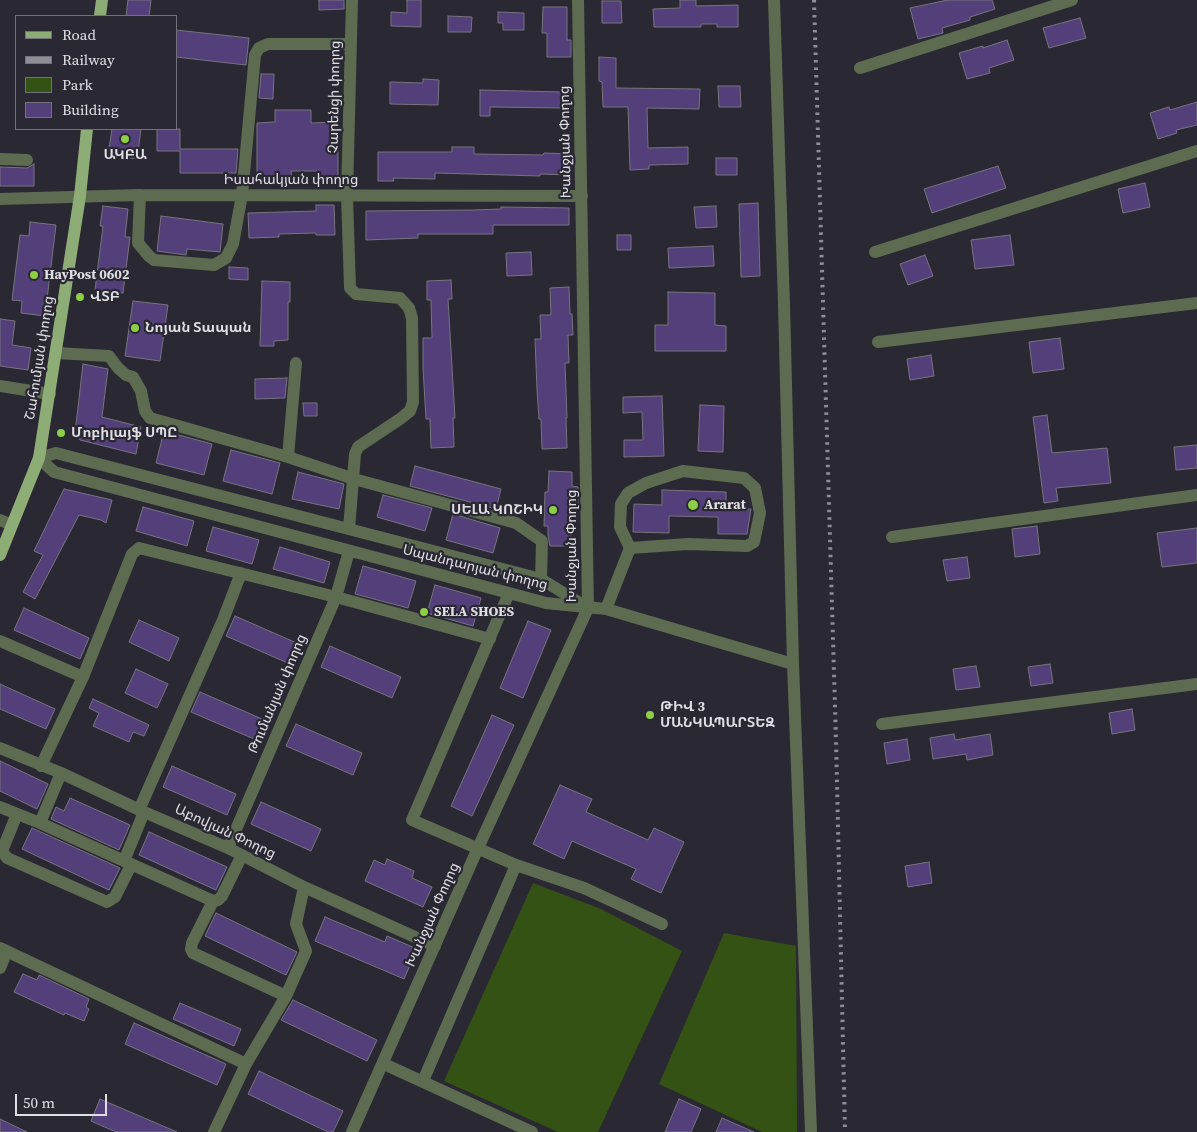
<!DOCTYPE html>
<html>
<head>
<meta charset="utf-8">
<style>
  body { margin:0 }
  #map { position:relative; width:1197px; height:1132px; overflow:hidden; background:#2a2832; font-family:"Source Serif 4",serif }
  canvas { display:block }
  .legend { position:absolute; left:15px; top:15px; width:162px; height:115px; box-sizing:border-box; background:#2a2832; border:1px solid #73717a; margin:0; padding:6px 9px; list-style:none; font-size:15px; color:#e0dee5 }
  .legend li { display:flex; align-items:center; gap:10px; height:25px }
  .legend b { width:25px; border:1px solid #73717a }
  .scale { position:absolute; left:15px; top:1094px; width:92px; height:22px; box-sizing:border-box; border:2px solid #e0dee5; border-top:0; padding-left:6px; font-size:15px; line-height:18px; white-space:nowrap; color:#e0dee5; -webkit-text-stroke:4px #2a2832; paint-order:stroke }
</style>
</head>
<body>
<div id="map">
<canvas width="1197" height="1132"></canvas>
<ul class="legend">
<li><b style="height:6px;background:#8eac76"></b>Road</li>
<li><b style="height:6px;background:#8f8d96"></b>Railway</li>
<li><b style="height:14px;background:#345213"></b>Park</li>
<li><b style="height:14px;background:#533f7a"></b>Building</li>
</ul>
<div class="scale">50 m</div>
</div>
<script>
const g = document.querySelector('canvas').getContext('2d');
g.lineJoin = 'round';
function paint(path, color) { g.fillStyle = color; g.fill(path, 'evenodd'); }
const shape = rows => new Path2D(rows.map(r => 'M' + r).join(''));
function trace(path, color, width, dash) { g.strokeStyle = color; g.lineWidth = width; g.lineCap = dash ? 'butt' : 'round'; g.setLineDash(dash || []); g.stroke(path); }
function write(font, color, halo, rows, align = 'center') {
  g.font = font + ' "Source Serif 4","Noto Sans Armenian",serif'; g.lineWidth = 4.5; g.setLineDash([]); g.textBaseline = 'middle'; g.strokeStyle = halo; g.fillStyle = color; for (const [text, x, y, turn = 0] of rows) {
    g.save(); g.translate(x, y); g.rotate((+turn || 0) * Math.PI / 180); g.textAlign = isNaN(turn) ? turn : align; if (halo) g.strokeText(text, 0, 0); g.fillText(text, 0, 0); g.restore();
  }
}
paint(shape([
  [533,883,601,909,682,951,598,1132,558,1132,444,1081],
  [724,933,796,946,797,1132,762,1132,659,1084]
]), '#345213');
const building = shape([
  [128,0,151,0,149,16,126,16,128,0],
  [319,0,344,0,344,9,319,10,319,0],
  [407,0,421,0,421,27,391,26,391,12,407,13,407,0],
  [680,0,696,0,696,6,738,5,738,27,717,27,717,24,701,24,701,27,654,27,653,9,680,8,680,0],
  [948,0,992,0,995,9,970,17,970,20,942,28,943,33,918,39,910,8,948,0],
  [602,1,621,1,622,23,602,23,602,1],
  [543,7,567,7,567,40,571,40,571,57,547,57,547,33,542,33,543,7],
  [498,12,524,13,524,30,503,30,503,23,498,23,498,12],
  [448,16,472,17,471,32,448,32,448,16],
  [1080,18,1086,38,1049,48,1043,28,1080,18],
  [176,30,249,38,246,65,176,57,176,30],
  [1007,40,1014,60,989,68,990,73,967,79,959,53,983,46,983,48,1007,40],
  [599,57,616,58,616,88,700,89,699,109,647,108,648,148,688,147,688,164,649,165,649,169,630,170,628,107,603,107,602,82,599,81,599,57],
  [261,74,274,74,273,99,259,98,261,74],
  [423,79,439,80,438,105,390,104,390,82,423,83,423,79],
  [718,86,740,86,741,107,719,107,718,86],
  [480,90,563,92,563,108,490,107,490,116,480,116,480,90],
  [1197,102,1197,125,1176,130,1177,133,1158,139,1150,113,1169,107,1170,110,1197,102],
  [275,110,311,110,311,123,338,122,338,180,317,180,317,171,291,171,292,181,257,181,257,123,275,122,275,110],
  [112,129,141,129,137,159,108,155,112,129],
  [157,129,180,129,180,149,238,149,236,173,180,173,180,151,157,151,157,129],
  [452,147,474,147,474,154,543,155,544,153,571,154,570,175,540,174,540,176,435,173,435,179,393,178,394,181,378,181,378,152,452,152,452,147],
  [716,158,737,158,737,175,716,175,716,158],
  [34,164,34,186,0,186,0,167,27,168,34,164],
  [998,166,1006,188,932,213,924,189,998,166],
  [1145,183,1150,207,1123,213,1118,189,1145,183],
  [758,203,760,276,741,277,739,204,758,203],
  [316,205,334,205,335,235,316,235,316,233,279,234,279,237,249,238,248,213,316,211,316,205],
  [103,206,128,209,125,237,130,237,123,293,95,290,103,226,100,226,103,206],
  [716,206,717,227,696,228,694,207,716,206],
  [501,207,569,208,569,225,493,225,493,234,418,234,418,238,366,240,366,211,474,210,501,209,501,207],
  [161,216,223,224,220,252,187,249,186,255,157,251,161,216],
  [30,222,56,225,45,316,21,313,22,301,12,300,20,235,29,236,30,222],
  [617,235,631,235,631,250,617,250,617,235],
  [1010,235,1014,265,975,269,971,240,1010,235],
  [713,246,714,266,669,268,668,248,713,246],
  [531,252,532,275,507,276,506,253,531,252],
  [925,255,933,276,908,285,900,264,925,255],
  [229,267,248,268,248,280,229,279,229,267],
  [451,280,452,299,448,299,455,418,453,418,454,447,431,448,430,419,426,419,423,368,423,338,432,338,431,300,427,300,427,281,451,280],
  [262,281,290,282,290,302,288,302,288,340,274,341,274,346,260,346,262,281],
  [569,287,570,314,572,314,573,335,568,335,569,363,565,363,567,418,566,418,567,448,542,449,541,419,539,419,537,390,535,339,541,339,540,315,551,315,550,288,569,287],
  [668,292,715,293,715,325,726,326,726,351,655,351,655,325,668,325,668,292],
  [133,301,168,305,160,361,125,356,133,301],
  [0,319,15,321,12,345,31,348,28,370,0,366,0,319],
  [1060,338,1064,369,1033,373,1029,342,1060,338],
  [931,355,934,376,910,380,907,359,931,355],
  [83,364,108,369,102,417,141,427,136,454,80,440,75,433,83,364],
  [287,378,285,398,255,399,255,379,287,378],
  [662,396,664,456,624,457,624,440,643,440,642,412,623,413,623,397,662,396],
  [303,403,317,403,317,416,304,416,303,403],
  [700,405,724,406,723,452,698,451,700,405],
  [1047,415,1052,453,1107,448,1111,483,1056,488,1058,501,1044,503,1033,417,1047,415],
  [164,431,212,444,204,475,156,463,164,431],
  [1197,445,1197,468,1176,470,1174,447,1197,445],
  [231,450,280,463,272,494,223,481,231,450],
  [415,466,501,489,496,509,410,486,415,466],
  [549,471,572,472,572,486,578,487,578,504,571,504,571,546,550,546,548,535,548,526,544,526,545,492,548,492,549,471],
  [298,472,344,484,339,509,292,499,298,472],
  [64,489,112,500,106,523,101,520,79,515,35,599,23,592,43,555,34,551,64,489],
  [662,490,726,492,726,509,751,509,747,534,718,534,718,517,669,516,669,533,633,532,634,504,662,505,662,490],
  [383,495,432,508,425,531,377,517,383,495],
  [143,507,194,521,187,546,136,531,143,507],
  [453,514,500,528,493,553,446,540,453,514],
  [1037,526,1040,554,1015,557,1012,529,1037,526],
  [213,527,259,540,252,564,206,551,213,527],
  [1197,528,1197,563,1162,567,1157,533,1197,528],
  [280,547,330,562,324,583,273,569,280,547],
  [967,557,970,578,947,581,943,560,967,557],
  [363,566,416,581,408,608,355,594,363,566],
  [435,585,481,598,473,626,427,613,435,585],
  [24,608,89,638,80,659,14,630,24,608],
  [235,616,299,644,290,664,226,636,235,616],
  [139,620,179,638,169,661,129,642,139,620],
  [528,621,551,630,523,698,500,688,528,621],
  [330,646,401,677,392,698,321,667,330,646],
  [1050,664,1053,683,1031,686,1028,667,1050,664],
  [976,666,980,687,956,690,953,669,976,666],
  [136,669,168,684,157,708,125,693,136,669],
  [0,684,55,709,46,729,0,709,0,684],
  [200,692,262,719,254,739,191,712,200,692],
  [93,699,149,725,144,736,133,732,129,742,93,726,99,713,89,708,93,699],
  [1132,709,1135,730,1112,734,1109,713,1132,709],
  [492,715,514,725,472,816,451,806,492,715],
  [296,724,362,753,353,775,286,746,296,724],
  [954,734,955,740,990,734,993,755,967,760,966,754,933,759,930,738,954,734],
  [907,739,910,760,887,764,884,743,907,739],
  [0,761,48,784,37,809,0,791,0,761],
  [172,766,236,794,227,815,163,787,172,766],
  [560,785,592,799,586,812,648,840,654,828,684,842,661,893,631,879,636,869,572,841,564,859,533,844,560,785],
  [70,798,130,825,119,850,51,819,56,807,64,811,70,798],
  [261,802,321,829,311,851,251,824,261,802],
  [32,828,120,868,109,890,22,849,32,828],
  [149,832,227,867,216,890,139,855,149,832],
  [387,859,414,871,412,878,432,887,423,907,365,881,374,860,385,865,387,859],
  [929,862,932,883,908,887,905,866,929,862],
  [216,913,297,952,286,975,205,936,216,913],
  [325,917,385,942,387,936,417,949,404,979,315,941,325,917],
  [23,974,37,980,39,975,89,999,86,1007,89,1009,84,1021,65,1013,64,1015,14,992,23,974],
  [293,1000,377,1040,367,1061,281,1020,293,1000],
  [180,1003,241,1029,234,1046,173,1019,180,1003],
  [134,1023,226,1064,217,1085,125,1044,134,1023],
  [259,1071,343,1111,333,1132,328,1132,248,1094,259,1071],
  [100,1099,177,1132,116,1132,91,1121,100,1099],
  [679,1099,701,1109,691,1132,665,1132,679,1099],
  [722,1118,754,1132,716,1132,722,1118],
  [0,1119,27,1132,0,1132,0,1119]
]);
paint(building, '#533f7a');
trace(building, '#777480', 1);
trace(shape([
  [774,0,784,304,793,664,811,1132],
  [860,68,1072,0],
  [0,159,27,160],
  [140,195,138,243,149,256,154,260,214,265,226,258,233,244,242,195,255,55,259,48,268,44,351,44],
  [0,199,140,195,582,196],
  [875,252,1197,151],
  [878,342,1197,303],
  [56,353,109,356,118,368,126,375,133,377,141,391,145,411,150,418,288,457,354,479,516,523,542,541,541,579],
  [0,386,50,394],
  [288,457,296,363],
  [39,458,54,472,509,593,546,603,606,609,793,664],
  [39,458,56,453,541,579,583,605],
  [0,520,12,525],
  [349,529,355,454,358,447,400,419,410,411,413,402,412,318,409,308,400,298,356,294,350,288,347,195,352,0],
  [892,537,1197,495],
  [509,593,412,820,516,865,584,888,662,924],
  [606,609,630,548,688,544,747,546,754,542,760,513,755,488,744,478,683,471,646,483,628,493,621,504,620,527,630,548],
  [0,641,83,677],
  [882,724,1197,684],
  [0,748,61,773,144,812,228,848,304,887,435,946],
  [41,766,83,677,132,554,139,548,336,597,490,639],
  [0,807,40,823,213,901,218,900,222,896,242,855],
  [139,810,223,620,241,573],
  [17,814,2,851,7,858,107,902,115,897,131,865],
  [40,823,61,773],
  [228,848,336,597,349,551],
  [124,861,144,812],
  [213,901,192,943,191,949,193,953,286,996],
  [0,948,246,1064],
  [0,968,7,951],
  [384,1064,532,1132],
  [423,1081,516,865],
  [214,1132,246,1064,286,996,306,951,296,924,304,887],
  [352,1132,478,848,588,608,578,0]
]), '#5d6b51', 12);
trace(shape([
  [100,16,102,0],
  [0,555,39,458,80,196,87,129]
]), '#8eac76', 12);
trace(shape([
  [814,0,836,740,845,1132]
]), '#8f8d96', 4, [2.5, 5]);
for (const [x, y, r, color] of [
  [125,139,5,"#8cce45"],
  [34,275,5,"#8cce45"],
  [80,297,5,"#8cce45"],
  [135,328,5,"#8cce45"],
  [61,433,5,"#8cce45"],
  [693,505,6,"#8cce45"],
  [553,510,5,"#8cce45"],
  [424,612,5,"#8cce45"],
  [650,715,5,"#8cce45"]
]) { const dot = new Path2D(); dot.arc(x, y, r, 0, 2 * Math.PI); g.fillStyle = color; g.fill(dot); trace(dot, '#2a2832', 2); }
write('14px', '#e0dee5', '#2a2832', [
  ["Չարենցի փողոց",335,97,-89],
  ["Խանջյան Փողոց",566,142,-91],
  ["Իսահակյան փողոց",291,180],
  ["Շահումյան փողոց",40,358,-81],
  ["Խանջյան Փողոց",572,546,-90],
  ["Սպանդարյան փողոց",475,568,14],
  ["Թումանյան փողոց",278,694,-67],
  ["Աբովյան Փողոց",225,832,25],
  ["Խանջյան Փողոց",433,915,-66]
]);
write('bold 14px', '#e0dee5', '#2a2832', [
  ["ԱԿԲԱ",125,155,"center"],
  ["HayPost 0602",44,275],
  ["ՎՏԲ",90,297],
  ["Նոյան Տապան",145,328],
  ["Մոբիլայֆ ՍՊԸ",71,433],
  ["Ararat",704,505],
  ["ՍԵԼԱ ԿՈՇԻԿ",543,510,"right"],
  ["SELA SHOES",434,612],
  ["ԹԻՎ 3",660,707],
  ["ՄԱՆԿԱՊԱՐՏԵԶ",660,723]
], 'left');
</script>
</body>
</html>
